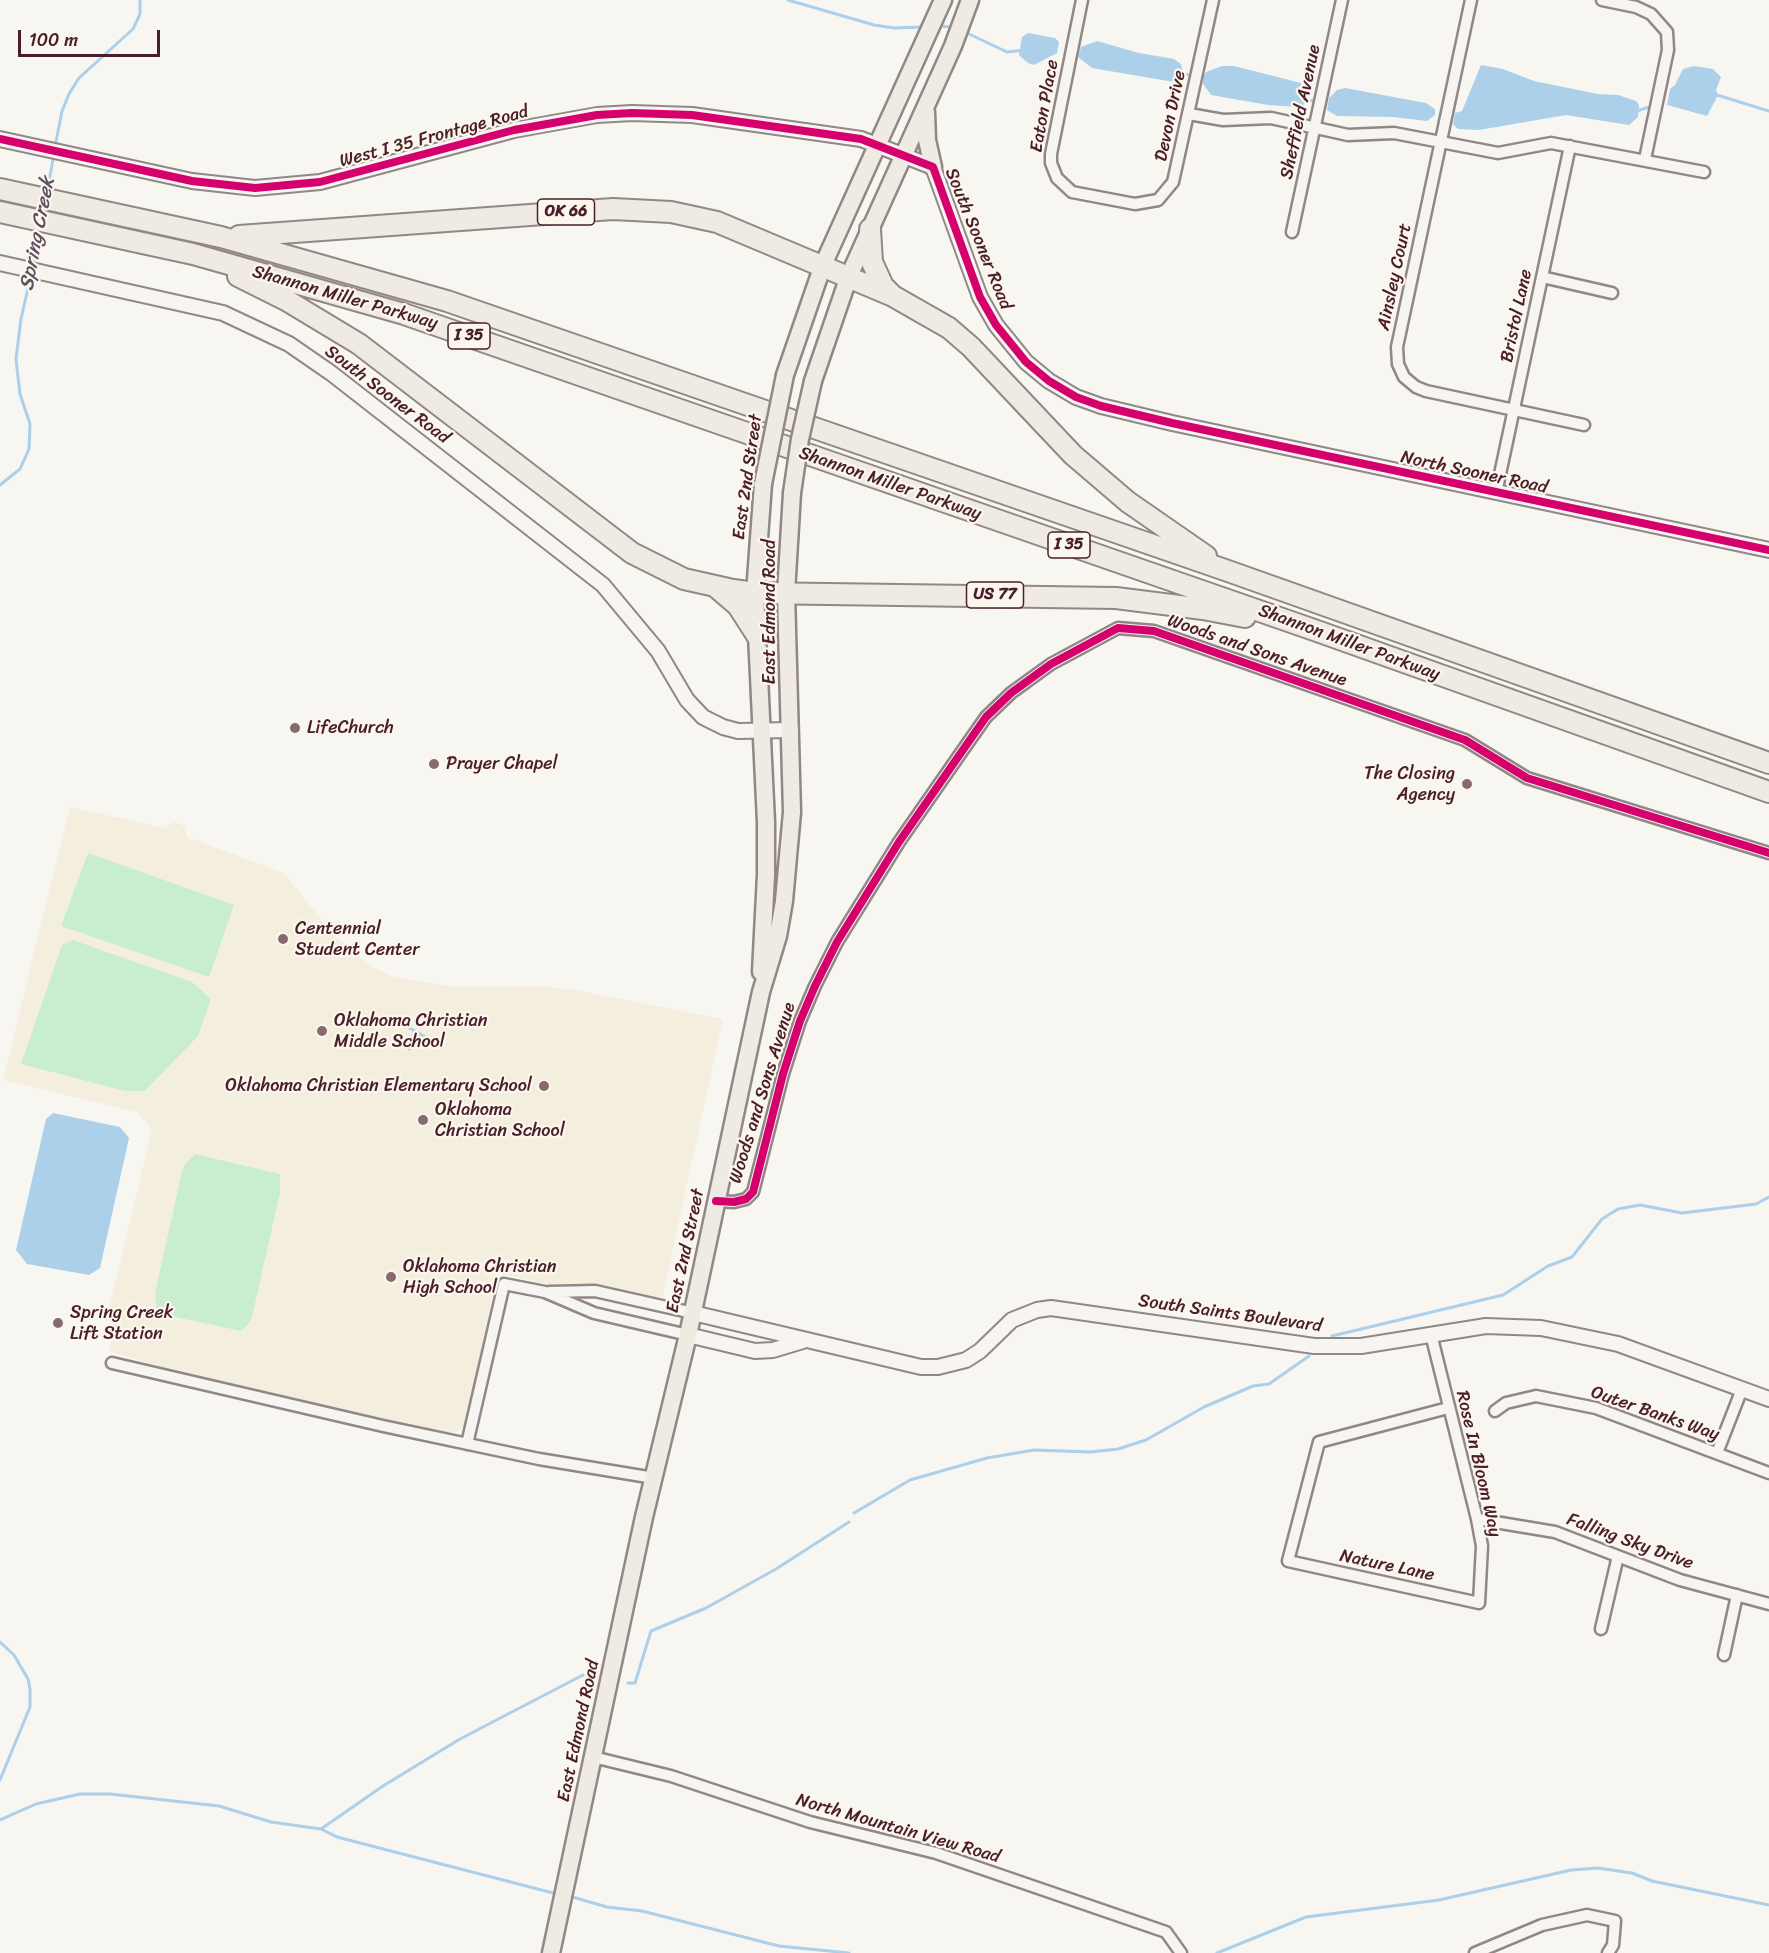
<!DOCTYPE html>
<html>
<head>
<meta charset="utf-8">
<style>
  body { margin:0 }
  #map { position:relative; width:1769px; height:1953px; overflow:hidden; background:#f8f6f0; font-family:Sriracha,sans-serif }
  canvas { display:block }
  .scale { position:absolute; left:18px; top:30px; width:142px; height:27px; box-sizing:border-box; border:3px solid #4a1f2b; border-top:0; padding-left:8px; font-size:18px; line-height:21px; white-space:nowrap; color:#4a1f2b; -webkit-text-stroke:4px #fbf7ec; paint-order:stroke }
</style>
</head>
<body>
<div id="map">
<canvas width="1769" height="1953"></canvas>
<div class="scale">100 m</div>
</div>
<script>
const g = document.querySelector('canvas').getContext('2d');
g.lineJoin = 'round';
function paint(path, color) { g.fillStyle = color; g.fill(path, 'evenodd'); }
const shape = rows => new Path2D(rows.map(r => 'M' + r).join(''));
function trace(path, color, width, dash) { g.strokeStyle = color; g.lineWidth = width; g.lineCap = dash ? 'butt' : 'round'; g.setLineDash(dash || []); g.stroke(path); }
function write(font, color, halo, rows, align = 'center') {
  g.font = font + ' Sriracha,sans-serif'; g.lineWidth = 4.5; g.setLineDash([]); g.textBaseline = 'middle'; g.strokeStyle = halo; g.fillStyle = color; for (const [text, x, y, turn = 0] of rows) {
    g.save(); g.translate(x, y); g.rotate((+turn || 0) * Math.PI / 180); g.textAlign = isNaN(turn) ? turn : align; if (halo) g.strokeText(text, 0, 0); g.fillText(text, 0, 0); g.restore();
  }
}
paint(shape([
  [70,807,165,828,174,822,184,826,187,837,284,873,332,933,371,966,391,976,453,987,536,986,575,990,723,1019,662,1299,584,1284,552,1285,497,1273,466,1423,458,1431,449,1433,182,1373,109,1351,118,1311,109,1309,152,1129,137,1112,3,1080]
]), '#f4eedf');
paint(shape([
  [88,853,234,905,209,977,61,926],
  [73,940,192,982,211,999,198,1036,145,1091,125,1091,21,1064,62,945],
  [195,1154,280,1174,280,1193,251,1321,241,1331,157,1313,155,1293,183,1167]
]), '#c9eecf');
paint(shape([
  [1028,33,1055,38,1059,42,1057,53,1034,65,1028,63,1019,55,1022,37],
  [1097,41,1139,53,1174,59,1181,64,1183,73,1174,82,1092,68,1078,57,1081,47],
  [1481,65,1503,69,1534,81,1598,94,1618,95,1636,101,1639,105,1638,117,1629,125,1566,115,1479,130,1458,129,1453,124,1455,113,1462,111],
  [1222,66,1234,66,1301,83,1306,93,1304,105,1297,107,1268,105,1211,95,1203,84,1203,77,1206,72],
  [1694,66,1713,69,1721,77,1716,90,1718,95,1707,116,1667,105,1670,89,1675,85,1683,69],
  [1345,88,1426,103,1435,109,1435,115,1427,121,1393,117,1337,116,1327,110,1329,98,1337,90],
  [53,1113,120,1127,129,1138,100,1268,89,1275,27,1264,16,1250,46,1119]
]), '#acd0ea');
trace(shape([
  [788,0,874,25,894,28,922,27],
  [938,26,951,27],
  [967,33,1007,52,1024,50],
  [1179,73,1189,75],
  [1717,95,1769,111],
  [1303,99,1313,101],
  [1637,111,1649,107],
  [55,147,62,111,69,94,79,78,133,29,140,14,140,0],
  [47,192,54,154],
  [33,265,39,227],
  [0,485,20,469,29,449,30,424,20,394,16,359,21,319,31,275],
  [392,1018,436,1043],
  [409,1049,414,1031],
  [1332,1336,1503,1295,1548,1266,1572,1257,1602,1219,1618,1209,1640,1205,1682,1213,1756,1204,1769,1197],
  [854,1513,910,1480,987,1458,1034,1450,1090,1452,1118,1449,1146,1440,1204,1407,1253,1386,1269,1384,1309,1356],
  [0,1642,14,1655,28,1679,30,1689,30,1707,0,1780],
  [628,1683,635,1683,651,1631,706,1608,776,1569,849,1522],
  [0,1820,36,1804,80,1794,110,1794,219,1806,271,1822,321,1829,337,1837,557,1894],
  [321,1829,383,1786,460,1739,583,1675],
  [569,1896,607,1907,642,1911,779,1946,849,1953],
  [1217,1953,1306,1917,1439,1900,1571,1870,1598,1868,1632,1873,1652,1881,1769,1905]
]), '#acd0ea', 3);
const minor = shape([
  [1082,0,1051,154,1051,163,1057,178,1072,192,1135,204,1158,200,1173,182,1213,0],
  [1471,0,1397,347,1398,364,1404,377,1416,387,1426,391,1584,425],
  [1602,0,1636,7,1651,14,1667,32,1668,50,1645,159],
  [1189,114,1223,120,1271,118,1348,135,1394,133,1498,153,1551,143,1704,172],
  [1292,232,1342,0],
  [1542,277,1612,293],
  [1496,493,1570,146],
  [716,1201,734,1202,746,1199,753,1192,783,1074,800,1021,815,986,837,942,899,842,965,747,986,717,1011,693,1051,664,1118,628,1154,631,1465,740,1527,778,1769,853],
  [549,1292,595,1291,693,1313],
  [1431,1334,1477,1519,1482,1546,1479,1603,1288,1561,1319,1442,1448,1408],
  [112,1363,383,1426,539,1459,654,1478],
  [1495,1411,1506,1403,1536,1396,1596,1408,1769,1473],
  [467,1444,504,1284,545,1292,594,1313,688,1335],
  [1717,1453,1742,1389],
  [1477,1519,1555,1532,1680,1580,1769,1604],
  [1601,1629,1618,1556],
  [1724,1655,1737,1595],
  [593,1757,671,1776,810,1822,936,1853,1166,1932,1181,1953],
  [1475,1953,1542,1925,1587,1915,1615,1921,1613,1945,1608,1953]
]);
const tertiary = shape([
  [0,139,192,181,255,188,320,182,514,130,597,115,632,113,692,115,861,139,933,167,980,297,996,325,1026,362,1049,381,1076,397,1101,406,1172,423,1769,550],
  [0,263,223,313,289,344,331,373,603,585,658,651,687,700,703,717,723,727,738,731,791,730],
  [693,1313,921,1367,938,1367,966,1360,980,1351,1012,1320,1037,1310,1051,1308,1314,1346,1361,1346,1486,1326,1541,1328,1618,1344,1769,1399],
  [688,1335,755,1351,773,1350,803,1341]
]);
const primary = shape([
  [926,112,927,140,933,167],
  [785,375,823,265,943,0],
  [813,381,849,276,953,46,970,0],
  [761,972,766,875,766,822,755,593,763,484],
  [551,1953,644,1517,688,1335,761,992,778,936,784,901,792,812,786,593,792,493]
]);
const motorway = shape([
  [0,189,221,237,447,301,1228,571,1769,763],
  [0,212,193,254,404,314,1317,631,1769,792],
  [870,229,872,262,883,286,891,294],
  [239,236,613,209,671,212,717,222,893,296,949,328,971,347,1073,455,1128,502,1206,556],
  [238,276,286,300,359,344,632,553,684,579,733,590,755,593,1116,598,1203,609,1245,617],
  [717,588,738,606,758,637]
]);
trace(minor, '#918787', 15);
trace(tertiary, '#918787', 18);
trace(primary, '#918787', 21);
trace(motorway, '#918787', 24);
trace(minor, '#f6f5f1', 10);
trace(tertiary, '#f6f5f1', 14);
trace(primary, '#f0ebe2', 16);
trace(motorway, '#f0ebe2', 20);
const primaryBridge = shape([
  [763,484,785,375],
  [792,493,800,439,813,381]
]);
trace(primaryBridge, '#918787', 21, []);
trace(primaryBridge, '#f0ebe2', 16);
trace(shape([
  [0,139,192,181,255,188,320,182,514,130,597,115,632,113,692,115,861,139,933,167,980,297,996,325,1026,362,1049,381,1076,397,1101,406,1172,423,1769,550],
  [716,1201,734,1202,746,1199,753,1192,783,1074,800,1021,815,986,837,942,899,842,965,747,986,717,1011,693,1051,664,1118,628,1154,631,1465,740,1527,778,1769,853]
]), '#d6006c', 8);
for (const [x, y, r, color] of [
  [295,728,6,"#876a70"],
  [434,764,6,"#876a70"],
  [1467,784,6,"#876a70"],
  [283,939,6,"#876a70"],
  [322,1031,6,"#876a70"],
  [544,1086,6,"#876a70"],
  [423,1120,6,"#876a70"],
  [391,1277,6,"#876a70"],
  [58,1323,6,"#876a70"]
]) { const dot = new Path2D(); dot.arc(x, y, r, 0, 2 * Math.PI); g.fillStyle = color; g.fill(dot); trace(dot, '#fbf7ec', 2); }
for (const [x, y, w] of [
  [566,212,57],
  [469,336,42],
  [1069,545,42],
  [995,595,57]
]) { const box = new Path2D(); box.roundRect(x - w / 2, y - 13, w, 26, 4.5); g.fillStyle = '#fbf7ec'; g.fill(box); trace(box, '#4a1f2b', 1.5); }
write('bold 16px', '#4a1f2b', null, [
  ["OK 66",566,212],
  ["I 35",469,336],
  ["I 35",1069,545],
  ["US 77",995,595]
]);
write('18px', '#4a1f2b', '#fbf7ec', [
  ["Eaton Place",1045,106,-80],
  ["Sheffield Avenue",1301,112,-78],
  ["Devon Drive",1171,116,-78],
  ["West I 35 Frontage Road",434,137,-15],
  ["South Sooner Road",978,239,68],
  ["Ainsley Court",1395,277,-78],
  ["Shannon Miller Parkway",345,298,16],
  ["Bristol Lane",1517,316,-78],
  ["South Sooner Road",387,395,37],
  ["North Sooner Road",1474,473,12],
  ["East 2nd Street",748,477,-82],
  ["Shannon Miller Parkway",890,484,19],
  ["East Edmond Road",770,612,-90],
  ["Shannon Miller Parkway",1349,643,20],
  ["Woods and Sons Avenue",1257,651,19],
  ["Woods and Sons Avenue",763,1093,-73],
  ["East 2nd Street",686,1251,-78],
  ["South Saints Boulevard",1230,1314,8],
  ["Outer Banks Way",1655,1414,19],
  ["Rose In Bloom Way",1478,1464,77],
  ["Falling Sky Drive",1630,1542,20],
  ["Nature Lane",1387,1566,12],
  ["East Edmond Road",579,1731,-78],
  ["North Mountain View Road",898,1829,16]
]);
write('18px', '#4a1f2b', '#fbf7ec', [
  ["LifeChurch",307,728],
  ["Prayer Chapel",446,764],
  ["The Closing",1455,774,"right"],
  ["Agency",1455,795,"right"],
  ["Centennial",295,929],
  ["Student Center",295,950],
  ["Oklahoma Christian",334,1021],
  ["Middle School",334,1042],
  ["Oklahoma Christian Elementary School",532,1086,"right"],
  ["Oklahoma",435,1110],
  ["Christian School",435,1131],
  ["Oklahoma Christian",403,1267],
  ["High School",403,1288],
  ["Spring Creek",70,1313],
  ["Lift Station",70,1334]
], 'left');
write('italic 20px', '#5e4f64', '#fbf7ec', [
  ["Spring Creek",38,234,-79]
]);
</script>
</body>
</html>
